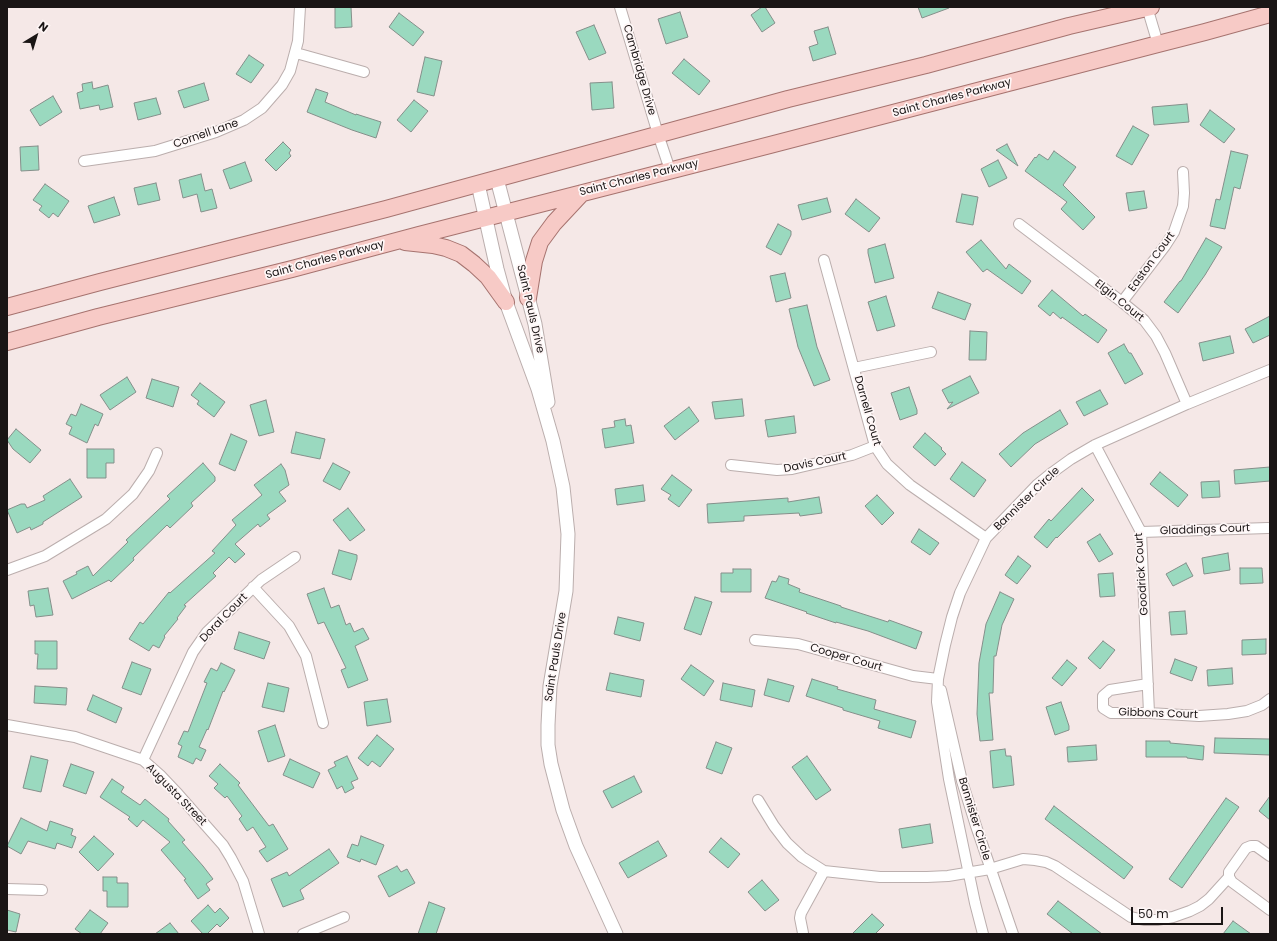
<!DOCTYPE html>
<html>
<head>
<meta charset="utf-8">
<style>
  body { margin:0 }
  #map { position:relative; width:1277px; height:941px; overflow:hidden; background:#f5e8e7; font-family:Poppins,sans-serif }
  canvas { display:block }
  .frame { position:absolute; inset:0; border:8px solid #1a1515; pointer-events:none }
  .north { position:absolute; left:16px; top:16px; width:40px; height:40px; -webkit-text-stroke:3px #fef6f6; paint-order:stroke; rotate:38deg; font-size:11px; font-weight:700; line-height:16px; text-align:center; color:#1a1515 }
  .north::after { content:''; display:block; margin:auto; width:14px; height:18px; background:#1a1515; clip-path:polygon(50% 0,100% 100%,50% 72%,0 100%) }
  .scale { position:absolute; left:1131px; top:907px; width:92px; height:18px; box-sizing:border-box; border:2px solid #1a1515; border-top:0; padding-left:5px; font-size:12px; line-height:14px; white-space:nowrap; color:#1a1515; -webkit-text-stroke:3px #fef6f6; paint-order:stroke }
</style>
</head>
<body>
<div id="map">
<canvas width="1277" height="941"></canvas>
<div class="frame"></div>
<div class="north">N</div>
<div class="scale">50 m</div>
</div>
<script>
const g = document.querySelector('canvas').getContext('2d');
g.lineJoin = 'round';
function paint(path, color) { g.fillStyle = color; g.fill(path, 'evenodd'); }
const shape = rows => new Path2D(rows.map(r => 'M' + r).join(''));
function trace(path, color, width, dash) { g.strokeStyle = color; g.lineWidth = width; g.lineCap = dash ? 'butt' : 'round'; g.setLineDash(dash || []); g.stroke(path); }
function write(font, color, halo, rows, align = 'center') {
  g.font = font + ' Poppins,sans-serif'; g.lineWidth = 3.5; g.setLineDash([]); g.textBaseline = 'middle'; g.strokeStyle = halo; g.fillStyle = color; for (const [text, x, y, turn = 0] of rows) {
    g.save(); g.translate(x, y); g.rotate((+turn || 0) * Math.PI / 180); g.textAlign = isNaN(turn) ? turn : align; if (halo) g.strokeText(text, 0, 0); g.fillText(text, 0, 0); g.restore();
  }
}
const building = shape([
  [335,7,351,7,352,27,335,28,335,7],
  [762,7,765,7,775,23,762,32,751,15,762,7],
  [918,7,949,7,949,8,922,18,918,7],
  [680,12,688,37,666,44,658,19,680,12],
  [399,13,424,32,413,46,389,27,399,13],
  [594,25,606,53,589,60,576,32,594,25],
  [828,27,836,54,813,61,809,47,818,44,814,31,828,27],
  [249,55,264,65,251,83,236,74,249,55],
  [425,57,442,61,434,96,417,92,425,57],
  [684,59,710,81,699,95,672,73,684,59],
  [92,82,93,89,108,85,113,107,100,110,99,105,80,109,77,93,83,91,82,84,92,82],
  [612,82,614,108,592,110,590,83,612,82],
  [204,83,209,100,184,108,178,91,204,83],
  [316,89,328,93,325,102,356,115,356,114,381,122,376,138,352,130,307,112,316,89],
  [53,96,62,112,40,126,30,110,53,96],
  [156,98,161,114,138,120,134,103,156,98],
  [414,100,428,111,411,132,397,120,414,100],
  [1187,104,1189,122,1154,125,1152,107,1187,104],
  [1210,110,1235,129,1224,143,1200,125,1210,110],
  [1133,126,1149,135,1132,165,1116,156,1133,126],
  [283,142,291,150,289,153,291,156,276,171,265,160,283,142],
  [1007,144,1018,166,996,150,1007,144],
  [38,146,39,170,21,171,20,147,38,146],
  [1054,151,1076,167,1063,185,1095,217,1083,230,1061,209,1067,202,1025,171,1035,157,1036,158,1039,154,1048,160,1054,151],
  [1231,151,1248,155,1240,189,1234,187,1225,229,1210,226,1216,199,1220,200,1231,151],
  [998,160,1007,178,989,187,981,169,998,160],
  [245,162,252,181,230,189,223,170,245,162],
  [201,174,205,191,212,189,217,208,201,212,197,194,183,198,179,180,201,174],
  [156,183,160,200,138,205,134,188,156,183],
  [45,184,69,201,58,217,53,213,49,218,39,210,42,206,33,200,45,184],
  [1144,191,1147,208,1129,211,1126,193,1144,191],
  [962,194,978,197,973,225,956,222,962,194],
  [114,197,120,215,94,223,88,206,114,197],
  [827,198,831,212,802,220,798,205,827,198],
  [856,199,880,218,869,232,845,214,856,199],
  [778,224,791,231,791,235,781,255,766,247,778,224],
  [1206,238,1222,247,1205,275,1178,313,1164,302,1180,281,1181,281,1206,238],
  [981,240,1006,269,1009,264,1031,281,1022,294,987,269,983,272,966,252,981,240],
  [885,244,894,278,875,283,868,253,868,249,885,244],
  [785,273,791,298,776,302,770,276,785,273],
  [1052,290,1083,316,1085,314,1107,330,1098,343,1062,317,1061,319,1053,312,1050,316,1038,306,1052,290],
  [938,292,971,304,965,320,932,308,938,292],
  [886,296,895,326,877,331,868,302,886,296],
  [807,305,817,347,830,380,814,386,798,347,789,309,807,305],
  [1270,316,1270,335,1253,343,1245,329,1270,316],
  [970,331,987,332,986,360,969,360,970,331],
  [1230,336,1234,353,1203,361,1199,343,1230,336],
  [1124,344,1129,353,1131,353,1143,374,1125,384,1108,353,1124,344],
  [970,376,979,393,947,409,953,402,949,403,942,390,970,376],
  [127,377,136,392,110,410,100,395,127,377],
  [152,379,179,387,173,407,146,398,152,379],
  [200,383,225,402,214,417,197,404,199,401,191,395,200,383],
  [909,387,917,410,917,414,900,420,891,393,909,387],
  [1100,390,1108,404,1084,416,1076,402,1100,390],
  [742,399,744,416,715,419,712,402,742,399],
  [266,400,274,432,259,436,250,405,266,400],
  [81,404,103,414,98,426,95,424,87,443,69,434,72,427,66,424,71,414,76,416,81,404],
  [689,407,699,421,675,440,664,426,689,407],
  [1060,410,1068,424,1035,444,1011,467,999,454,1023,433,1060,410],
  [794,416,796,433,768,437,765,420,794,416],
  [625,419,626,426,631,425,634,443,605,448,602,429,615,427,614,421,625,419],
  [16,429,41,450,30,463,13,449,7,440,16,429],
  [296,432,325,439,320,459,291,453,296,432],
  [925,433,942,448,941,449,946,454,935,466,913,447,925,433],
  [231,434,247,441,235,471,219,464,231,434],
  [87,449,114,449,114,463,106,463,106,478,87,478,87,449],
  [962,462,986,480,974,497,950,479,962,462],
  [203,463,215,477,215,481,191,503,193,506,170,528,167,525,133,558,134,560,111,582,109,580,72,599,63,581,77,574,76,572,88,566,93,576,128,542,126,540,170,499,167,496,203,463],
  [333,463,350,472,340,490,323,481,333,463],
  [281,464,285,470,289,485,279,492,286,501,267,515,270,519,260,527,258,524,235,544,245,554,235,563,229,557,213,573,216,576,184,605,186,606,177,618,178,619,164,636,165,637,159,648,153,645,149,651,129,639,140,622,143,624,169,592,170,593,215,553,212,551,236,525,232,520,262,495,254,485,281,464],
  [1270,467,1270,481,1235,484,1234,470,1270,467],
  [1160,472,1188,495,1178,507,1150,484,1160,472],
  [672,475,692,490,679,507,668,499,671,495,661,489,672,475],
  [70,479,82,497,43,522,43,524,31,530,30,527,17,533,7,510,21,504,25,504,27,508,45,500,43,496,70,479],
  [1219,481,1220,497,1202,498,1201,482,1219,481],
  [643,485,645,501,617,505,615,489,643,485],
  [1082,488,1094,500,1057,538,1056,537,1047,548,1034,537,1049,519,1051,521,1082,488],
  [877,495,894,513,882,525,865,506,877,495],
  [819,497,822,513,800,516,799,513,744,516,744,521,708,523,707,504,788,498,788,502,819,497],
  [348,508,365,530,350,541,333,520,348,508],
  [919,529,939,543,930,555,911,542,919,529],
  [1100,534,1113,554,1099,562,1087,542,1100,534],
  [339,550,357,555,357,559,351,580,332,574,339,550],
  [1228,553,1230,570,1204,574,1202,558,1228,553],
  [1018,556,1031,566,1017,584,1005,575,1018,556],
  [1186,563,1193,576,1173,586,1166,574,1186,563],
  [1240,568,1262,568,1263,583,1240,584,1240,568],
  [733,569,751,569,751,592,721,592,721,573,733,573,733,569],
  [1113,573,1115,596,1100,597,1098,574,1113,573],
  [779,576,789,579,788,584,800,589,799,592,841,606,841,607,888,622,889,620,922,632,916,649,868,631,836,622,836,623,806,613,807,612,765,598,772,581,776,582,779,576],
  [48,588,53,615,36,617,34,605,30,606,28,591,48,588],
  [324,588,331,608,339,605,346,625,350,623,354,632,363,628,369,639,355,646,368,680,348,688,341,670,346,668,324,622,318,624,307,594,324,588],
  [1000,592,1014,599,1002,625,996,656,994,656,993,693,989,693,993,740,980,741,977,714,979,663,986,624,1000,592],
  [695,597,712,602,701,635,684,629,695,597],
  [1185,611,1187,634,1171,635,1169,612,1185,611],
  [618,617,644,623,640,641,614,634,618,617],
  [239,632,270,642,264,659,234,649,239,632],
  [1266,639,1266,654,1242,655,1242,640,1266,639],
  [35,641,57,641,57,669,37,669,38,654,35,654,35,641],
  [1103,641,1115,650,1100,669,1088,658,1103,641],
  [1175,659,1197,667,1192,681,1170,673,1175,659],
  [1067,660,1077,668,1062,686,1052,678,1067,660],
  [132,662,151,669,141,695,122,688,132,662],
  [221,663,235,670,224,692,223,691,208,730,207,729,199,747,206,750,201,761,196,758,193,764,178,757,182,746,178,744,184,731,188,732,207,683,204,682,211,668,217,671,221,663],
  [691,665,714,681,704,696,681,679,691,665],
  [1232,668,1233,684,1208,686,1207,670,1232,668],
  [610,673,644,680,641,697,606,690,610,673],
  [768,679,794,686,789,702,764,695,768,679],
  [812,679,838,687,837,689,876,700,874,709,916,721,911,738,878,728,880,721,843,710,843,708,806,696,812,679],
  [268,683,289,688,284,712,262,707,268,683],
  [723,683,755,690,752,707,720,700,723,683],
  [35,686,67,688,66,705,34,703,35,686],
  [93,695,122,708,116,723,87,710,93,695],
  [387,699,391,722,367,726,364,702,387,699],
  [1061,702,1069,726,1069,730,1055,735,1046,707,1061,702],
  [275,725,285,756,268,762,258,731,275,725],
  [377,735,394,749,380,767,372,761,368,766,358,758,377,735],
  [1215,738,1270,739,1270,755,1214,753,1215,738],
  [1146,741,1170,741,1170,743,1204,746,1203,760,1187,758,1187,757,1146,757,1146,741],
  [716,742,732,748,722,774,706,768,716,742],
  [1096,745,1097,760,1068,762,1067,747,1096,745],
  [1005,749,1006,756,1011,756,1014,785,993,788,990,751,1005,749],
  [31,756,48,760,41,792,23,788,31,756],
  [347,756,358,779,351,782,354,788,345,793,342,786,337,789,328,770,336,766,334,762,347,756],
  [807,756,831,790,816,800,792,767,807,756],
  [290,759,320,773,313,788,283,775,290,759],
  [71,764,94,772,86,794,63,786,71,764],
  [220,764,240,783,238,785,269,826,273,824,288,849,267,862,259,851,266,847,253,827,247,831,239,819,242,816,227,796,225,798,214,788,218,784,209,776,220,764],
  [634,776,642,792,612,808,603,791,634,776],
  [112,779,124,787,121,792,140,805,145,799,169,819,168,821,185,840,182,842,203,866,213,879,206,884,210,890,198,899,184,880,186,879,161,850,170,842,143,820,137,827,128,819,130,817,100,797,112,779],
  [1270,796,1270,820,1259,811,1270,796],
  [1226,798,1239,807,1182,888,1169,879,1226,798],
  [1054,806,1133,867,1124,879,1045,819,1054,806],
  [21,818,47,831,50,821,73,829,71,835,76,837,72,848,57,843,55,849,28,841,21,854,7,846,21,818],
  [930,824,933,843,902,848,899,829,930,824],
  [94,836,114,854,98,871,79,852,94,836],
  [361,836,384,845,376,865,361,859,360,862,347,857,352,844,358,846,361,836],
  [721,838,740,854,728,868,709,852,721,838],
  [658,841,667,856,628,878,619,863,658,841],
  [329,849,339,863,300,890,304,899,283,907,271,879,287,872,289,876,329,849],
  [397,866,401,872,407,869,415,883,389,897,378,876,397,866],
  [103,877,117,877,117,883,128,883,128,907,107,907,107,891,103,891,103,877],
  [762,880,779,900,765,911,748,892,762,880],
  [1058,901,1102,934,1073,934,1047,914,1058,901],
  [429,902,445,908,436,934,418,934,429,902],
  [208,905,215,913,220,908,229,918,220,927,217,924,207,934,203,934,191,921,208,905],
  [7,910,20,914,16,932,7,930,7,910],
  [90,910,108,923,100,934,82,934,75,929,90,910],
  [872,914,884,925,875,934,852,934,872,914],
  [1233,921,1251,934,1223,934,1233,921],
  [170,923,179,934,155,934,170,923]
]);
paint(building, '#9ad9bf');
trace(building, '#848f8a', 1);
const minor = shape([
  [620,7,658,134,670,170],
  [1147,7,1158,44],
  [296,53,364,72],
  [84,161,155,151,216,132,244,120,262,108,282,85,290,71,298,41,300,7],
  [1019,224,1122,302,1144,320,1156,336,1165,353,1187,404],
  [824,260,875,446,887,464,910,485,986,538],
  [1122,302,1165,246,1174,232,1183,206,1184,193,1183,172],
  [854,368,931,352],
  [1095,445,1141,532,1149,713],
  [731,465,777,470,792,469,852,455,875,446],
  [1141,532,1268,528],
  [7,570,45,556,106,519,133,494,149,471,157,453],
  [253,587,289,626,306,656,323,723],
  [755,640,798,644,913,676,938,679],
  [1148,684,1110,690,1103,696,1103,708,1111,713,1149,713,1199,716,1228,714,1247,711,1262,705,1270,699],
  [941,690,962,781,976,826,1013,934],
  [7,725,75,737,143,760,160,775,178,794,223,845,231,858,243,881,259,934],
  [143,760,193,652,207,632,261,580,295,557],
  [758,800,774,826,787,843,802,857,824,871,880,877,927,877,948,876,990,869,1023,859,1035,860,1046,862,1055,866,1131,917,1144,920,1157,920,1173,917,1190,911,1200,906,1209,899,1229,877],
  [1270,856,1256,846,1251,846,1246,848,1229,872,1229,877,1232,882,1270,910],
  [7,889,42,890],
  [803,933,800,918,801,913,824,871],
  [303,934,344,917],
  [983,934,975,903,949,779,937,702,938,679,945,645,952,617,960,593,986,538,1037,485,1053,472,1071,459,1095,445,1187,404,1270,370]
]);
const tertiary = shape([
  [497,179,535,324,548,402],
  [478,184,497,269,506,302,538,389,553,441,563,487,568,534,566,591,550,686,548,725,548,745,551,764,563,810,576,846,616,934]
]);
const primary = shape([
  [405,242,433,245,446,248,461,254,474,264,488,277,506,302],
  [528,298,534,261,540,242,554,223,582,193],
  [7,307,100,282,386,209,788,99,926,65,1069,26,1151,7],
  [7,342,98,317,292,269,419,235,770,145,1158,44,1205,32,1270,14]
]);
trace(minor, '#bbaead', 12);
trace(tertiary, '#bbaead', 15);
trace(primary, '#a6736f', 18);
trace(minor, '#fff', 10);
trace(tertiary, '#fff', 13);
trace(primary, '#f7cac6', 16);
write('11px', '#1a1515', '#fef6f6', [
  ["Cambridge Drive",639,70,74],
  ["Saint Charles Parkway",952,98,-15],
  ["Cornell Lane",206,134,-19],
  ["Saint Charles Parkway",639,178,-14],
  ["Saint Charles Parkway",325,260,-15],
  ["Easton Court",1152,262,-54],
  ["Elgin Court",1119,301,39],
  ["Saint Pauls Drive",530,309,77],
  ["Darnell Court",867,411,74],
  ["Davis Court",815,463,-12],
  ["Bannister Circle",1027,499,-44],
  ["Gladdings Court",1205,530,-2],
  ["Goodrick Court",1142,574,-94],
  ["Doral Court",224,618,-46],
  ["Saint Pauls Drive",556,657,-81],
  ["Cooper Court",846,658,16],
  ["Gibbons Court",1158,714,2],
  ["Augusta Street",176,795,46],
  ["Bannister Circle",974,819,73]
]);
</script>
</body>
</html>
